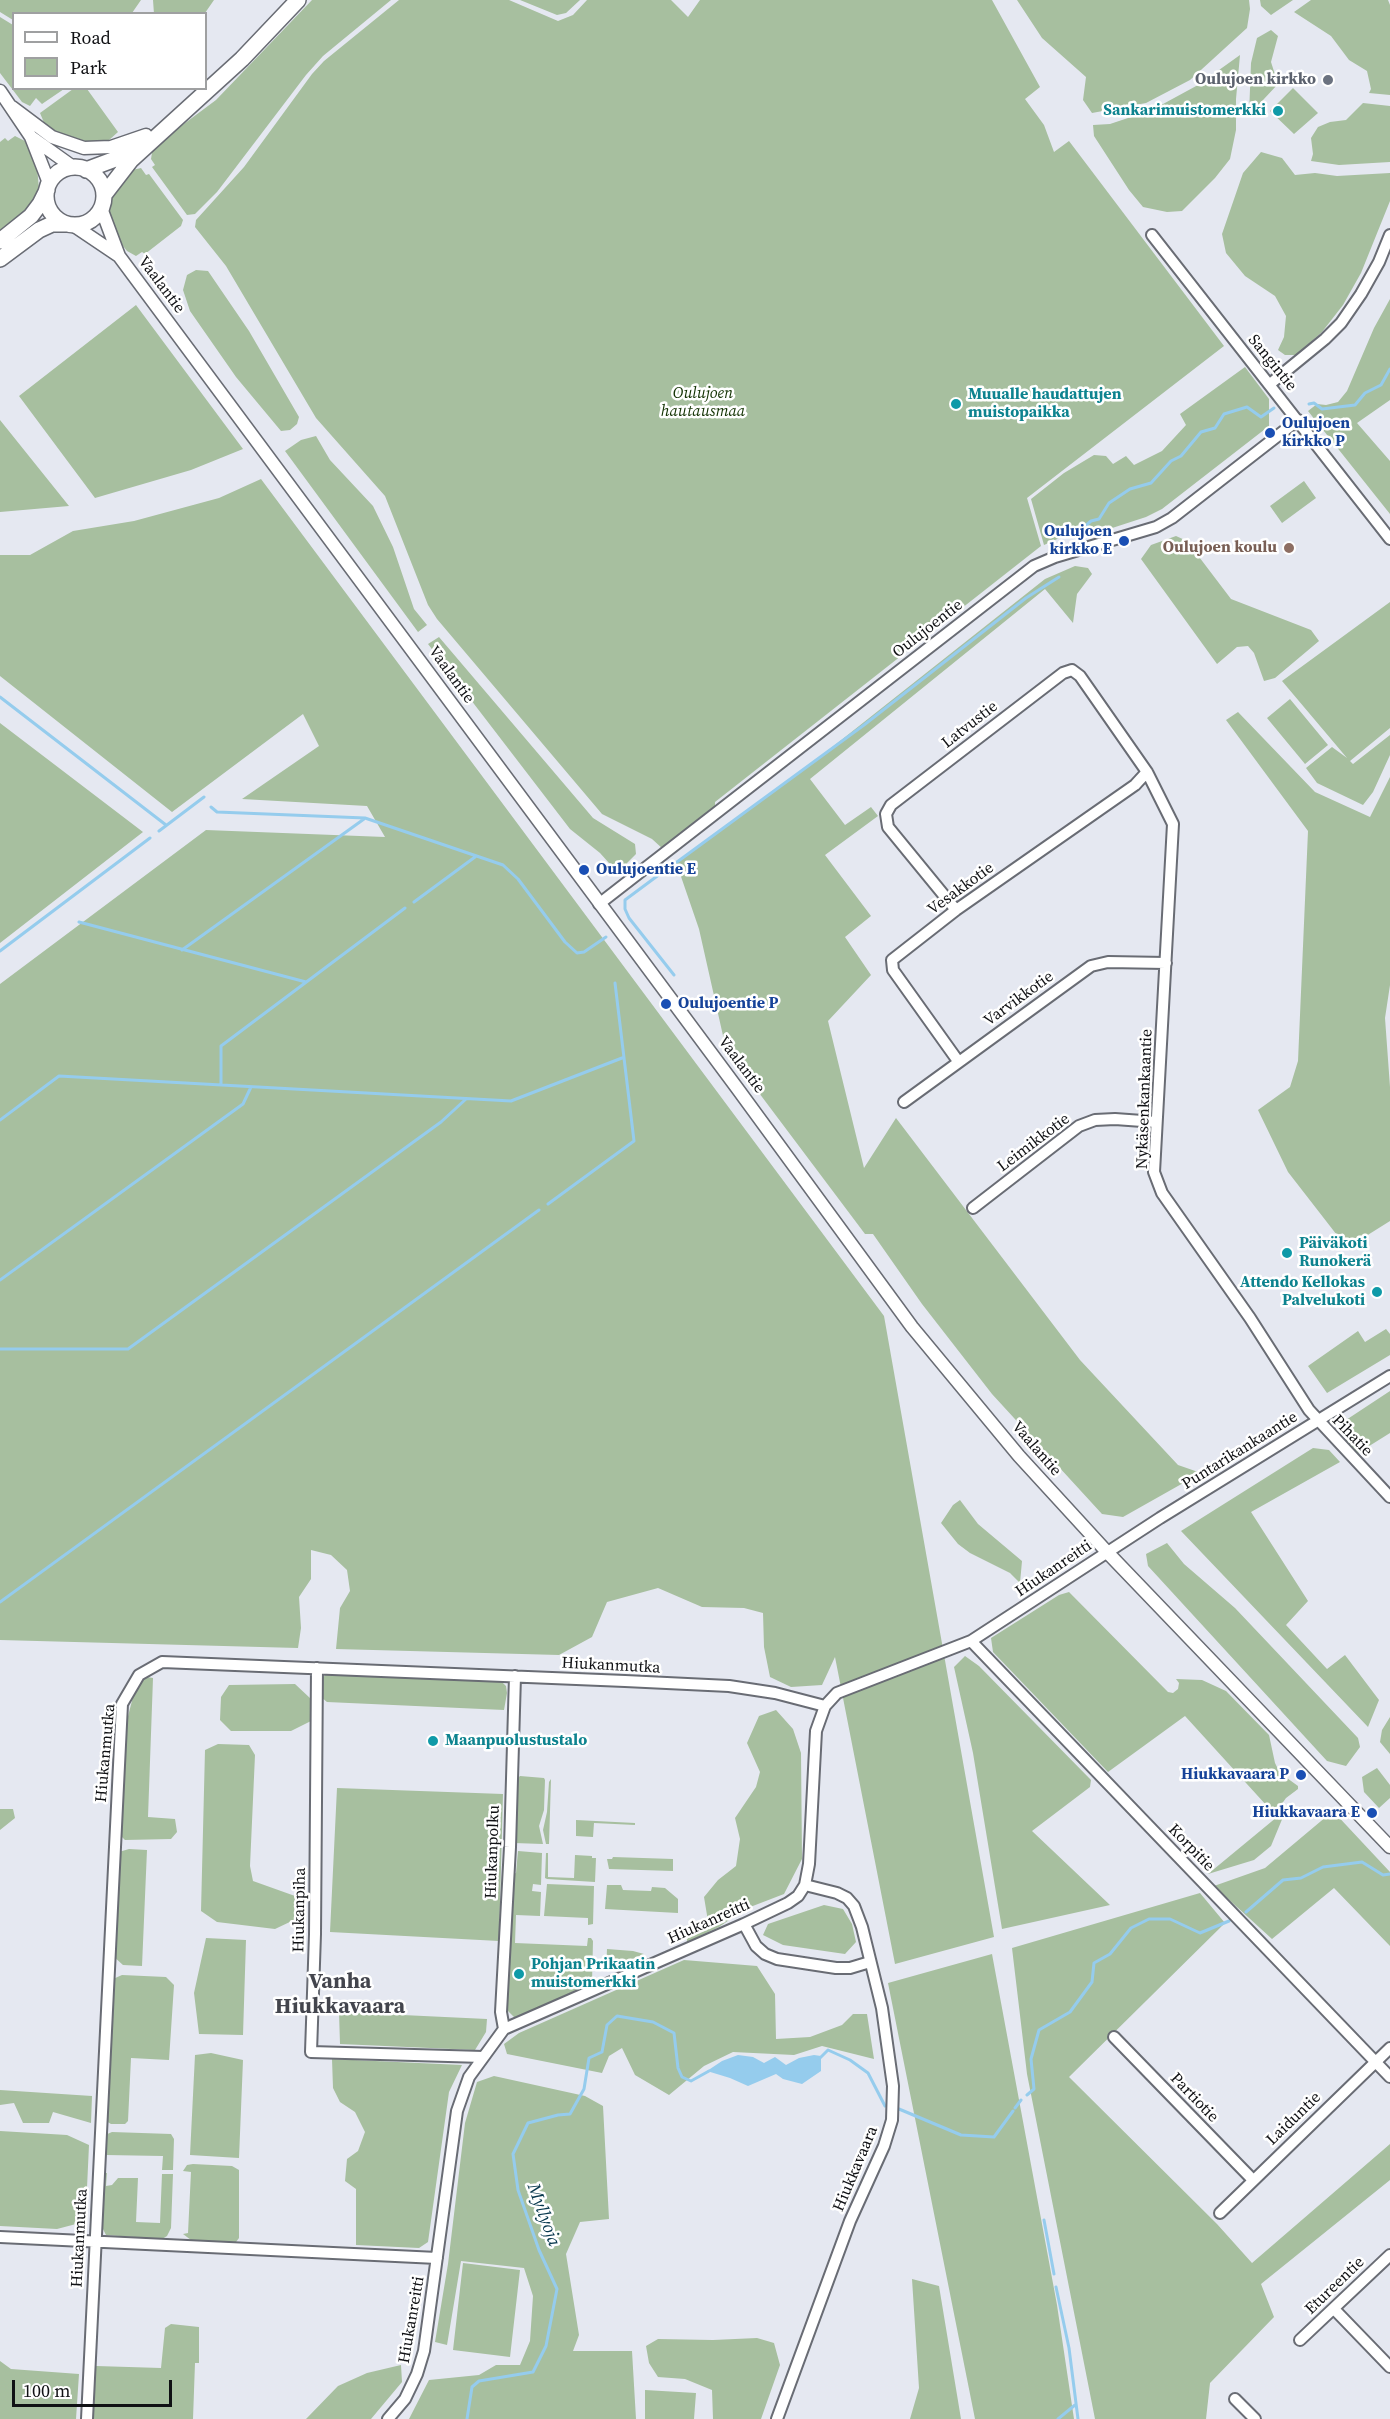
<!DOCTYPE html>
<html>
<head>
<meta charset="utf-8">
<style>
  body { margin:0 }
  #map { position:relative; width:1390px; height:2419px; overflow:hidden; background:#e5e8f1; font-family:"Source Serif 4",serif }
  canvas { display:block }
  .legend { position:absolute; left:12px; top:12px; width:195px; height:78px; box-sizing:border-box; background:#fff; border:2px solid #9fa0a1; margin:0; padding:8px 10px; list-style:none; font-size:18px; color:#101114 }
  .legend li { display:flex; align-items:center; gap:12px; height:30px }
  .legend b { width:30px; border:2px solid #9fa0a1 }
  .scale { position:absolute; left:12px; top:2380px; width:160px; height:27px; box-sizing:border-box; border:3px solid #101114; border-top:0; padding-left:8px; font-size:18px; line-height:21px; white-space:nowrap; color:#101114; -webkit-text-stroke:4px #fff; paint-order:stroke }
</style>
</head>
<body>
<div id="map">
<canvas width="1390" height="2419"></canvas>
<ul class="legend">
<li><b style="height:8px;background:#fff"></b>Road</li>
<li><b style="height:16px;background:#a7bf9f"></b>Park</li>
</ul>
<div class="scale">100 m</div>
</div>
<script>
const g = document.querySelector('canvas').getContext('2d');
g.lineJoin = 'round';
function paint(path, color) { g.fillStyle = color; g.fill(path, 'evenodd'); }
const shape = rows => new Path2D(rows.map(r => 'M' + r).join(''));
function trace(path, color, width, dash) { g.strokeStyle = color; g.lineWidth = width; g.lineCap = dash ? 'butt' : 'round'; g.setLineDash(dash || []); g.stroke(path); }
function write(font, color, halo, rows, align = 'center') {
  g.font = font + ' "Source Serif 4",serif'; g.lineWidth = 5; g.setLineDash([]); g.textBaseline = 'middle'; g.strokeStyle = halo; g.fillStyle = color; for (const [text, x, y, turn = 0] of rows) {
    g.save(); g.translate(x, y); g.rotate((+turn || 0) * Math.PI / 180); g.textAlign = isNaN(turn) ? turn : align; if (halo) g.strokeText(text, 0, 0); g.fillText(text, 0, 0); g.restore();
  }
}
paint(shape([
  [0,0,141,0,132,13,14,14,13,20,0,12],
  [153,0,214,0,205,13,154,14],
  [312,0,391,0,323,56,306,75,217,192,195,214,187,215,152,167,155,165,151,159,153,147,216,100],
  [399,0,509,0,558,21,573,15,587,0,671,0,688,17,700,0,992,0,1040,87,1025,99,1044,125,1054,152,1069,141,1224,346,1027,498,1041,546,715,802,715,807,663,849,652,839,602,814,437,619,428,605,385,496,316,418,226,266,195,227,196,220,244,167,312,74,324,61],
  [520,0,580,0,566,13,557,15],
  [1017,0,1249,0,1250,9,1247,28,1190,80,1146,103,1092,113,1083,100,1086,77,1042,38],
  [1260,0,1293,0,1271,15,1261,6],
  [1311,0,1388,0,1390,5,1390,95,1369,93,1371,89,1367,71,1349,60,1331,36,1294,12],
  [0,17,13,25,14,88,64,89,42,104,36,98,30,106,22,102,0,73],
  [1271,30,1278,36,1271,62,1278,84,1249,115,1251,63,1257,38],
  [1240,55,1236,99,1236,130,1230,159,1215,178,1182,211,1167,212,1143,207,1129,190,1094,136,1093,125,1110,124,1152,110,1198,85],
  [1293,88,1318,113,1294,134,1270,111],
  [73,89,87,89,118,132,108,141,85,143,54,133,45,125,40,113],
  [1363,103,1390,106,1390,162,1339,165,1311,161,1313,154,1311,138,1318,127,1330,122,1346,120],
  [15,136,25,141,37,167,39,189,27,213,0,236,0,142,5,138,8,141],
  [1261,152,1282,158,1295,175,1315,173,1337,176,1390,173,1390,201,1361,273,1343,305,1322,332,1296,355,1285,355,1278,350,1284,337,1286,316,1275,296,1245,276,1226,253,1222,234,1243,173],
  [141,168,146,175,149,174,183,220,181,226,145,254,142,252,136,256,127,251,123,246,111,222,109,205,110,199,128,171],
  [196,270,208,271,249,331,299,417,297,424,290,430,281,431,236,377,190,311,183,290,187,275],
  [1390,299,1390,400,1357,423,1390,461,1390,514,1308,411,1317,404,1326,405,1338,402,1347,391,1374,328],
  [136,305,243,449,191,470,95,498,19,396],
  [1245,367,1269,399,1269,426,1162,509,1146,517,1103,531,1098,528,1081,525,1075,531,1044,545,1031,499,1064,473,1094,455,1106,456,1113,464,1126,456,1134,465,1162,451,1186,425,1180,414],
  [0,420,69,506,0,512],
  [316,436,330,460,373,506,393,547,414,609,427,625,418,632,285,451,301,440],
  [261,479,884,1316,994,1937,895,1964,835,1657,822,1685,791,1687,770,1677,764,1647,763,1613,744,1608,702,1607,658,1588,607,1602,592,1637,559,1655,336,1649,340,1608,350,1591,347,1570,331,1555,311,1550,311,1579,299,1597,301,1628,298,1648,0,1640,0,984,206,830,385,837,367,806,242,799,319,746,303,714,172,812,0,676,0,555,30,555,73,531,134,521,219,498],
  [1304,481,1316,498,1282,523,1270,506],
  [1176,536,1187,541,1231,599,1311,630,1319,641,1275,678,1264,681,1254,653,1248,646,1237,647,1217,664,1141,559,1151,545],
  [1075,566,1088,568,1092,574,1077,594,1073,623,1045,589,810,779,845,825,871,807,878,816,825,855,871,916,845,937,871,975,828,1021,864,1168,896,1118,1080,1360,1178,1465,1201,1473,1123,1517,1102,1514,992,1394,922,1304,873,1234,865,1234,726,1049,699,929,676,862,797,775,1045,579],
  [1390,602,1390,728,1350,761,1353,764,1390,735,1390,755,1373,792,1363,805,1317,783,1306,768,1332,747,1347,758,1282,681],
  [439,637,593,818,635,844,636,854,623,867,609,863,600,853,570,829,428,644],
  [1290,699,1328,745,1305,764,1267,718],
  [1238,712,1315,792,1370,817,1390,777,1390,985,1385,1018,1390,1087,1390,1221,1347,1248,1288,1172,1258,1110,1290,1087,1298,1061,1308,831,1226,720],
  [0,723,143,832,0,943],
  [1386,1329,1390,1334,1390,1355,1327,1393,1308,1366,1358,1331,1365,1342],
  [1390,1391,1390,1433,1358,1453,1346,1441,1346,1420],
  [1313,1448,1329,1450,1340,1462,1251,1512,1308,1601,1286,1625,1327,1669,1345,1655,1379,1700,1368,1727,1181,1531],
  [960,1500,978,1524,1022,1561,1020,1583,1010,1573,970,1553,958,1544,941,1523,953,1505],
  [1167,1543,1184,1564,1235,1608,1358,1738,1360,1747,1346,1766,1327,1761,1148,1566,1146,1554],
  [1069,1592,1168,1692,1173,1693,1178,1689,1179,1683,1176,1679,1202,1680,1226,1691,1269,1735,1275,1763,1280,1773,1298,1786,1298,1789,1286,1798,1281,1805,1283,1817,1271,1846,1254,1860,1208,1874,1277,1817,1185,1716,1108,1772,993,1652,991,1638,1059,1595],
  [965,1656,979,1666,1091,1780,1090,1787,1032,1831,1110,1905,1002,1929,973,1753,954,1667],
  [329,1672,499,1679,506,1686,507,1693,504,1710,327,1702,321,1697,321,1679],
  [147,1677,153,1678,148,1817,175,1819,177,1832,171,1839,125,1840,120,1835,126,1724,134,1693,142,1679],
  [295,1684,311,1699,311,1721,291,1731,231,1731,220,1720,221,1697,229,1685],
  [776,1710,793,1729,801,1753,802,1859,784,1894,745,1909,719,1927,687,1942,687,1925,708,1921,704,1897,718,1880,736,1866,740,1839,735,1818,756,1787,760,1772,747,1743,759,1716],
  [1390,1717,1390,1754,1380,1742,1382,1730],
  [218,1744,249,1745,255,1755,250,1866,253,1881,295,1896,294,1920,275,1929,217,1922,201,1911,205,1750],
  [1377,1768,1390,1785,1390,1798,1379,1808,1364,1792,1362,1777],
  [520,1776,544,1778,545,1780,544,1810,539,1826,543,1844,514,1843,515,1781],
  [551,1779,549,1844,546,1844,543,1830,547,1812,549,1782],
  [337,1788,503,1794,499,1941,330,1932],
  [0,1809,13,1809,15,1818,0,1830],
  [1333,1811,1390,1872,1390,1946,1334,1888,1272,1939,1214,1886,1265,1868],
  [576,1820,635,1823,635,1825,594,1823,593,1837,576,1836],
  [129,1849,147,1850,142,1966,123,1965,113,1956,119,1852],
  [518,1851,542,1853,541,1885,533,1884,532,1891,541,1892,540,1916,516,1915,515,1943,587,1946,588,1938,591,1938,593,1941,592,1983,515,2018,506,2009,513,1874,516,1873],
  [546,1853,548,1853,548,1877,574,1878,575,1855,592,1856,592,1858,596,1858,595,1882,547,1879,545,1878],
  [613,1857,673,1859,673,1871,609,1869,607,1859,612,1859],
  [547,1884,594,1886,593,1924,588,1925,588,1918,544,1916],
  [607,1885,621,1885,623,1890,651,1891,652,1887,665,1888,678,1899,678,1913,605,1909],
  [1200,1893,1225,1923,1069,2077,1217,2224,1252,2263,1390,2144,1390,2180,1261,2284,1274,2317,1210,2383,1206,2419,1095,2419,1027,2074,1012,1948],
  [824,1905,843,1909,852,1924,856,1942,845,1954,783,1945,763,1935,768,1924],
  [206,1938,246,1940,243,2035,199,2034,194,1993],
  [607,1949,633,1951,644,1954,606,1970],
  [992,1954,1057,2305,1074,2419,975,2419,888,1983],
  [684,1960,757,1966,775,1994,776,2039,810,2037,842,2025,853,2014,867,2014,874,2059,822,2046,794,2055,733,2052,704,2066,669,2095,635,2075,622,2048,609,2056,602,2073,507,2054,504,2044,519,2033],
  [122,1975,166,1977,174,1985,169,2060,131,2058,128,2121,125,2124,111,2124,106,2121,113,1979],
  [339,2012,487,2019,486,2032,475,2050,340,2044],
  [211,2053,243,2060,239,2158,190,2155,195,2055],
  [332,2059,462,2065,449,2092,428,2242,419,2248,356,2245,356,2189,345,2181,347,2159,358,2151,365,2132,355,2112,340,2102,333,2088],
  [494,2076,585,2096,603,2106,609,2219,580,2222,566,2254,579,2335,573,2351,632,2351,636,2419,409,2419,429,2380,479,2375,496,2365,520,2365,530,2341,533,2296,524,2268,461,2261,447,2345,435,2342,448,2264,465,2123,477,2082],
  [0,2090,92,2096,91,2123,53,2112,49,2123,23,2123,14,2103,0,2105],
  [0,2131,67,2135,89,2145,86,2209,76,2224,57,2229,0,2226],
  [112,2132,171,2134,174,2139,173,2170,162,2170,163,2156,106,2155,104,2152,105,2135],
  [193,2164,232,2166,239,2170,239,2238,236,2242,191,2240,183,2234,188,2233,191,2172,183,2171,187,2165],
  [104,2173,107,2173,106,2186,112,2185,118,2178,138,2178,136,2222,160,2223,162,2174,173,2174,171,2228,167,2236,162,2239,106,2235,101,2225],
  [463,2263,520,2270,510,2357,453,2350],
  [912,2279,939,2286,961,2419,910,2419,919,2388],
  [171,2324,199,2327,199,2363,195,2363,193,2419,92,2419,96,2366,161,2368,165,2328],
  [757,2338,774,2343,780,2365,761,2419,713,2419,712,2390,685,2379,658,2377,649,2363,646,2346,658,2339,713,2340],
  [0,2361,11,2369,79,2374,76,2419,0,2419],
  [401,2365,402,2382,371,2419,306,2419,338,2386,367,2373],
  [645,2390,696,2393,694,2419,645,2419]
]), '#a7bf9f');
paint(shape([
  [738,2055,753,2057,764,2063,775,2057,786,2065,799,2058,814,2055,821,2056,821,2071,802,2084,783,2079,776,2074,748,2086,730,2078,707,2071,722,2061]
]), '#95cced');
trace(shape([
  [1309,404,1314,403,1322,409,1355,405,1365,393,1381,385,1390,369],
  [1083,528,1091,521,1099,519,1109,503,1130,489,1151,483,1171,461,1181,456,1201,432,1215,428,1224,414,1247,407,1261,417,1274,408],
  [0,697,166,825],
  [211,807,217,812,365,818,503,865,518,879,565,942,577,953,584,952,606,937],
  [159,831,204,797],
  [677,862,864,725,1026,598,1059,577],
  [664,871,625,900,625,909,629,918,674,975],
  [414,902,475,857],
  [79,922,306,982],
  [182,950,364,819],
  [0,951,150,838],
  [221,1085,221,1046,405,908],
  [0,1120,59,1076,511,1101,622,1058],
  [548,1204,634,1141,615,983],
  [0,1280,243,1104,251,1087],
  [0,1349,128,1349,441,1122,466,1099],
  [0,1602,539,1210],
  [1246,1912,1283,1880,1301,1878,1323,1867,1362,1862,1383,1875,1390,1874],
  [820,2058,828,2050,850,2060,868,2073,885,2106],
  [1027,2095,1034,2089,1031,2059,1039,2030,1070,2012,1092,1982,1094,1963,1110,1954,1131,1928,1149,1919,1170,1919,1200,1933,1229,1921],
  [1015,2108,1021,2100],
  [899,2109,961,2135,994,2137,1013,2111],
  [1044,2220,1054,2274],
  [1056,2287,1069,2348,1078,2419],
  [467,2419,472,2387,479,2381,533,2372,546,2346,557,2289,539,2250,518,2190,513,2154,528,2123,558,2115,570,2114,584,2089,589,2058,602,2052,607,2025,617,2016,653,2022,674,2033,678,2068,682,2077,691,2081,709,2071],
  [1058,2419,1075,2405]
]), '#95cced', 3);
const minor = shape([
  [1152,235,1390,539],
  [1270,384,1325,339,1341,323,1361,294,1379,262,1390,235],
  [599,904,1034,566,1055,557,1156,527,1172,518,1298,420],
  [956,910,888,827,886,814,891,805,1063,673,1072,670,1080,676,1147,772,1173,824,1154,1172,1162,1193,1250,1318,1309,1410,1390,1497],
  [958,1061,893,970,892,960,956,910,1135,785,1147,772],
  [904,1102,1091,966,1108,962,1166,963],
  [973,1208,1079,1126,1095,1120,1115,1119,1156,1122],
  [971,1641,1390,2077],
  [317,1668,315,1934,311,2052,483,2057],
  [744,1924,756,1946,765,1954,777,1959,836,1968,850,1968,870,1962],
  [504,2029,501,2012,510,1847,515,1676],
  [1114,2037,1253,2180],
  [1220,2213,1390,2048],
  [0,2237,437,2258],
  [1334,2309,1390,2367],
  [1300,2340,1390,2255],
  [1235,2399,1255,2419],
  [87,2419,122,1704,139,1675,162,1662,625,1681,729,1686,775,1693,825,1706],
  [388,2419,405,2399,417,2374,424,2351,457,2111,469,2077,504,2029,744,1924,788,1903,798,1896,805,1885,809,1864,816,1731,825,1706,837,1693,971,1641,1160,1518,1390,1376],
  [777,2419,850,2221,884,2146,892,2120,893,2086,882,2008,862,1927,854,1906,847,1898,837,1893,805,1885]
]);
const tertiary = shape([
  [0,91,31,137,49,183],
  [12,107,52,137,84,148,111,147,146,135],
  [31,137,73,167],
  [101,208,119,256,737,1088,912,1327,1019,1456,1107,1552,1390,1847],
  [73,225,119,256]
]);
const primary = shape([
  '46 196a29 29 0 1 1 58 0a29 29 0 1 1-58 0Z',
  [86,170,118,158,134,146],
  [104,195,131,160,242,59,298,0],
  [0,241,31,216,40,204,47,190],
  [0,259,39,230,52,224,66,224]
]);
trace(minor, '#696c74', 14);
trace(tertiary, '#696c74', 15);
trace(primary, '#696c74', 18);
trace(minor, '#fff', 10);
trace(tertiary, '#fff', 12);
trace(primary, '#fff', 15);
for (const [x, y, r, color] of [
  [1328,80,6,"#6b7280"],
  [1278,111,6,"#0f9aa8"],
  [956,404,6,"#0f9aa8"],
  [1270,433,6,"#1a4fb4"],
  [1124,541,6,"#1a4fb4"],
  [1289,548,6,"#8d6e63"],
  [584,870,6,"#1a4fb4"],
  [666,1004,6,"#1a4fb4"],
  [1287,1253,6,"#0f9aa8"],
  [1377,1292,6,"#0f9aa8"],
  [433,1741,6,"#0f9aa8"],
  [1301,1775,6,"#1a4fb4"],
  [1372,1813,6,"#1a4fb4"],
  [519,1974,6,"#0f9aa8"]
]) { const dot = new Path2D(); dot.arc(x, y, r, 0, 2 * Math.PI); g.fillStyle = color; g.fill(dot); trace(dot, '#fff', 2); }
write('bold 16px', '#5b616d', '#fff', [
  ["Oulujoen kirkko",1316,80]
], 'right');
write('bold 16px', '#0d838f', '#fff', [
  ["Sankarimuistomerkki",1266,111,"right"],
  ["Muualle haudattujen",968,395],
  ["muistopaikka",968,413],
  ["Päiväkoti",1299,1244],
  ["Runokerä",1299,1262],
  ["Attendo Kellokas",1365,1283,"right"],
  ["Palvelukoti",1365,1301,"right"],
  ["Maanpuolustustalo",445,1741],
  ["Pohjan Prikaatin",531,1965],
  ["muistomerkki",531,1983]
], 'left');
write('16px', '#101114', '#fff', [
  ["Vaalantie",161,285,53],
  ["Sangintie",1272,363,51],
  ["Oulujoentie",928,629,-38],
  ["Vaalantie",451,675,54],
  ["Latvustie",970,725,-38],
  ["Vesakkotie",961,889,-36],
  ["Varvikkotie",1019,999,-36],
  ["Vaalantie",741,1065,53],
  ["Nykäsenkankaantie",1145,1099,-88],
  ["Leimikkotie",1034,1143,-37],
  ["Pihatie",1352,1436,46],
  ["Vaalantie",1036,1449,49],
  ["Puntarikankaantie",1240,1451,-32],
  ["Hiukanreitti",1054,1569,-34],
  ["Hiukanmutka",611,1666,3],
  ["Hiukanmutka",106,1753,-85],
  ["Korpitie",1191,1848,46],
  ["Hiukanpolku",493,1852,-88],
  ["Hiukanpiha",300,1910,-89],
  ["Hiukanreitti",709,1922,-24],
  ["Partiotie",1194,2098,46],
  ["Laiduntie",1294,2119,-44],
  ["Hiukkavaara",856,2169,-67],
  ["Hiukanmutka",80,2238,-87],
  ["Etureentie",1335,2286,-44],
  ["Hiukanreitti",412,2320,-80]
]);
write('italic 16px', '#123202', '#fff', [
  ["Oulujoen",703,394],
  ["hautausmaa",703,412]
]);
write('bold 16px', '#164399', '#fff', [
  ["Oulujoen",1282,424],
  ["kirkko P",1282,442],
  ["Oulujoen",1112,532,"right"],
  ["kirkko E",1112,550,"right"],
  ["Oulujoentie E",596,870],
  ["Oulujoentie P",678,1004],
  ["Hiukkavaara P",1289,1775,"right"],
  ["Hiukkavaara E",1360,1813,"right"]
], 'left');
write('bold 16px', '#785e54', '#fff', [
  ["Oulujoen koulu",1277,548]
], 'right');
write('italic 18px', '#07374d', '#fff', [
  ["Myllyoja",543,2215,70]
]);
write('bold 22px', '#43454d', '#fff', [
  ["Vanha",340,1982],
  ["Hiukkavaara",340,2007]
]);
</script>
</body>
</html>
